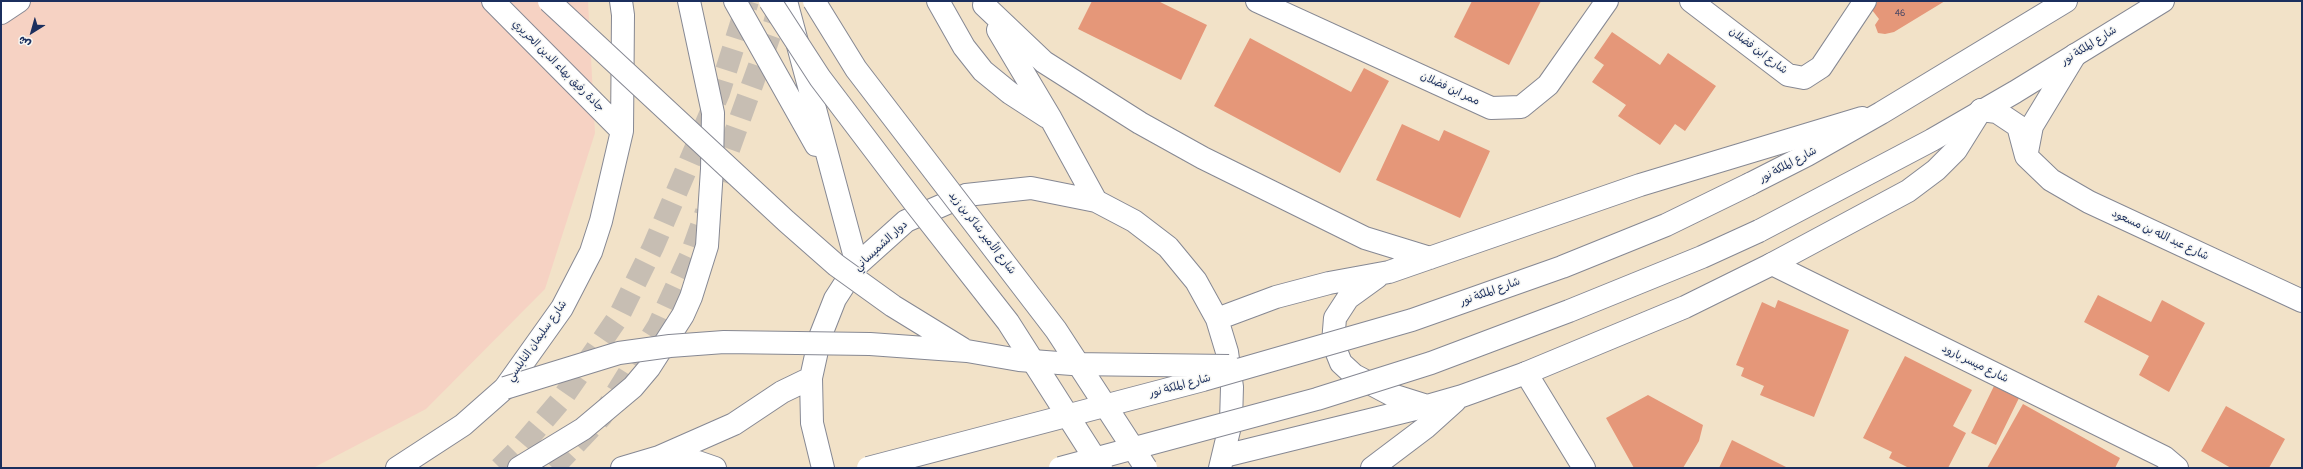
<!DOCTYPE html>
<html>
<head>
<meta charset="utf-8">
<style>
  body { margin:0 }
  #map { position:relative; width:2303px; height:469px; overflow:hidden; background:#f2e2c8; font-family:Pangolin,"Playpen Sans Arabic",sans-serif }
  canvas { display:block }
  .frame { position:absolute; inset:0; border:2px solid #1b2f5e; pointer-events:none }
  .north { position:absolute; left:12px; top:12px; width:40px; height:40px; -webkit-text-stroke:3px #f6f6f2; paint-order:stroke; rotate:217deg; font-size:11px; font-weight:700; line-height:16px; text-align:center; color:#1b2f5e }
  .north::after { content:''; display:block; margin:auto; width:14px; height:18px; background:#1b2f5e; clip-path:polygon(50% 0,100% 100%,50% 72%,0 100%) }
</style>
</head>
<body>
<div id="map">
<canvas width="2303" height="469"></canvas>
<div class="frame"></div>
<div class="north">ش</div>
</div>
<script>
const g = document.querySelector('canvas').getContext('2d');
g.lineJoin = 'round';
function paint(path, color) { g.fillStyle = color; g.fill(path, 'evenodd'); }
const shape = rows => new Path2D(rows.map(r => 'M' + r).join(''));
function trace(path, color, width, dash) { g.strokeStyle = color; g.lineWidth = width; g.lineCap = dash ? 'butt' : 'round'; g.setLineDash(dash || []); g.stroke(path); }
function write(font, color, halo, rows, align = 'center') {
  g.font = font + ' Pangolin,"Playpen Sans Arabic",sans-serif'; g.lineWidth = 3; g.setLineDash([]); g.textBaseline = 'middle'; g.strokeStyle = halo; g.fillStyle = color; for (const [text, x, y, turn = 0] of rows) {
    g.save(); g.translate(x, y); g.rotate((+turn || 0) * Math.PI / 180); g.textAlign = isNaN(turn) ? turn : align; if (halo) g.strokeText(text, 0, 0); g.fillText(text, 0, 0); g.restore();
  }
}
paint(shape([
  [1,1,588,1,595,133,545,289,426,409,313,468,1,468]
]), '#f6d2c3');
paint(shape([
  [1092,1,1158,1,1207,25,1181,80,1078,29],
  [1472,1,1541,1,1509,65,1454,37],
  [1878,1,1945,1,1894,32,1885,34,1878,33,1875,25,1879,19,1872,10],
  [1612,32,1660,65,1668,53,1716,86,1685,131,1675,124,1660,145,1618,116,1626,105,1592,82,1604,65,1594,58],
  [1250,38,1351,92,1364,68,1389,81,1340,173,1214,106],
  [1402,124,1439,141,1444,130,1490,151,1460,218,1376,180],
  [2098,295,2151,322,2162,300,2205,323,2169,392,2139,375,2149,356,2084,322],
  [1778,300,1849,330,1814,417,1760,395,1764,386,1741,376,1744,368,1736,365,1762,302,1775,308],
  [1905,356,1972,390,1953,426,1966,433,1948,468,1909,468,1889,458,1892,452,1863,438],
  [1994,386,2019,398,1996,445,1971,433],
  [1648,395,1703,425,1699,441,1683,468,1634,468,1606,418],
  [2023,404,2120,458,2115,468,1987,468],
  [2226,406,2285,439,2269,468,2231,468,2201,451],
  [1732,440,1788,468,1719,468]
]), '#e59779');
trace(shape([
  [718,180,774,24,780,1],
  [500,468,521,447,561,400,619,316,653,247,719,93,748,1],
  [553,468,602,416,658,326,691,254,706,212]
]), '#c7beb3', 22, [22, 11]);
const minor = shape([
  [493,1,622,131],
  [1257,1,1491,108,1521,107,1548,85,1607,1],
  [1691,1,1788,75,1804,78,1821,67,1865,1],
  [1,13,19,1],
  [1981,110,1997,112,2018,126,2026,156,2051,180,2089,202,2302,301],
  [2027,152,2032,126,2075,55],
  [1772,264,2164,457,2177,468],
  [1526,373,1584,468],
  [397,468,463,425,505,388,562,308,591,252,601,221,622,131,623,15,621,1]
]);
const secondary = shape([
  [735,1,816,145],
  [786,1,857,265],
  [938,1,964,47,983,71,1010,93,1047,117],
  [984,5,1044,62,1140,123,1203,158,1365,238,1430,258],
  [998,30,1051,119,1096,201],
  [1377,277,1348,298,1335,318,1333,343,1341,363,1354,375,1392,395,1427,406],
  [1217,319,1276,297,1329,283,1389,272,1640,185,1862,118],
  [1224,456,1427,406,1462,396,1526,373,1685,307,1772,264,1908,191,1936,170,1956,150,1981,110],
  [662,457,686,458,715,468],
  [519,468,583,429,633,387,649,368,683,315,691,297,707,246,712,169,713,113,689,1],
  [622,468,659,457,734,424,782,392,811,378],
  [823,468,812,423,811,378,820,337,835,299,857,265,906,221,966,195,1031,188,1096,201,1134,221,1168,247,1196,281,1217,319,1227,352,1232,387,1231,422,1220,468],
  [1372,468,1425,428,1455,401]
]);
const trunk = shape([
  [1750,184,1807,155,1881,113,2066,1],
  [1759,231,1932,140,2015,92,2163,1]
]);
trace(minor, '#868893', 24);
trace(secondary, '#868893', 24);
trace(trunk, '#868893', 24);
trace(minor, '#fff', 22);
trace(secondary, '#fff', 22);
trace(trunk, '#fff', 22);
const primaryBridge = shape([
  [770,1,820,78,914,202,1008,322,1101,468],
  [814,1,856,69,1056,330,1146,468]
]);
const trunkBridge = shape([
  [549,1,786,221,836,265,893,306,963,349],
  [505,388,619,353,670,346,724,342,870,344,967,351,1019,360,1072,364,1229,366],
  [868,468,1203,380,1412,320,1562,267,1666,225,1750,184],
  [1060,468,1317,399,1431,363,1569,311,1702,257,1759,231]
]);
trace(primaryBridge, '#868893', 24, []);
trace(trunkBridge, '#868893', 24, []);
trace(primaryBridge, '#fff', 22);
trace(trunkBridge, '#fff', 22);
write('9px', '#4e4965', null, [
  ["46",1900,14]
]);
write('11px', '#1b2f5e', '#f6f6f2', [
  ["شارع الملكة نور",2089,46,-32],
  ["شارع ابن فضلان",1758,51,37],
  ["جادة رفيق بهاء الدين الحريري",558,66,45],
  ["ممر ابن فضلان",1450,89,25],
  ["شارع الملكة نور",1788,165,-28],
  ["شارع الأمير شاكر بن زيد",982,233,52],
  ["شارع عبد الله بن مسعود",2160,235,25],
  ["دوار الشميساني",881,246,-43],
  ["شارع الملكة نور",1490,292,-20],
  ["شارع سليمان النابلسي",537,341,-55],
  ["شارع ميسر بارود",1975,364,26],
  ["شارع الملكة نور",1180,386,-15]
]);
</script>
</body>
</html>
